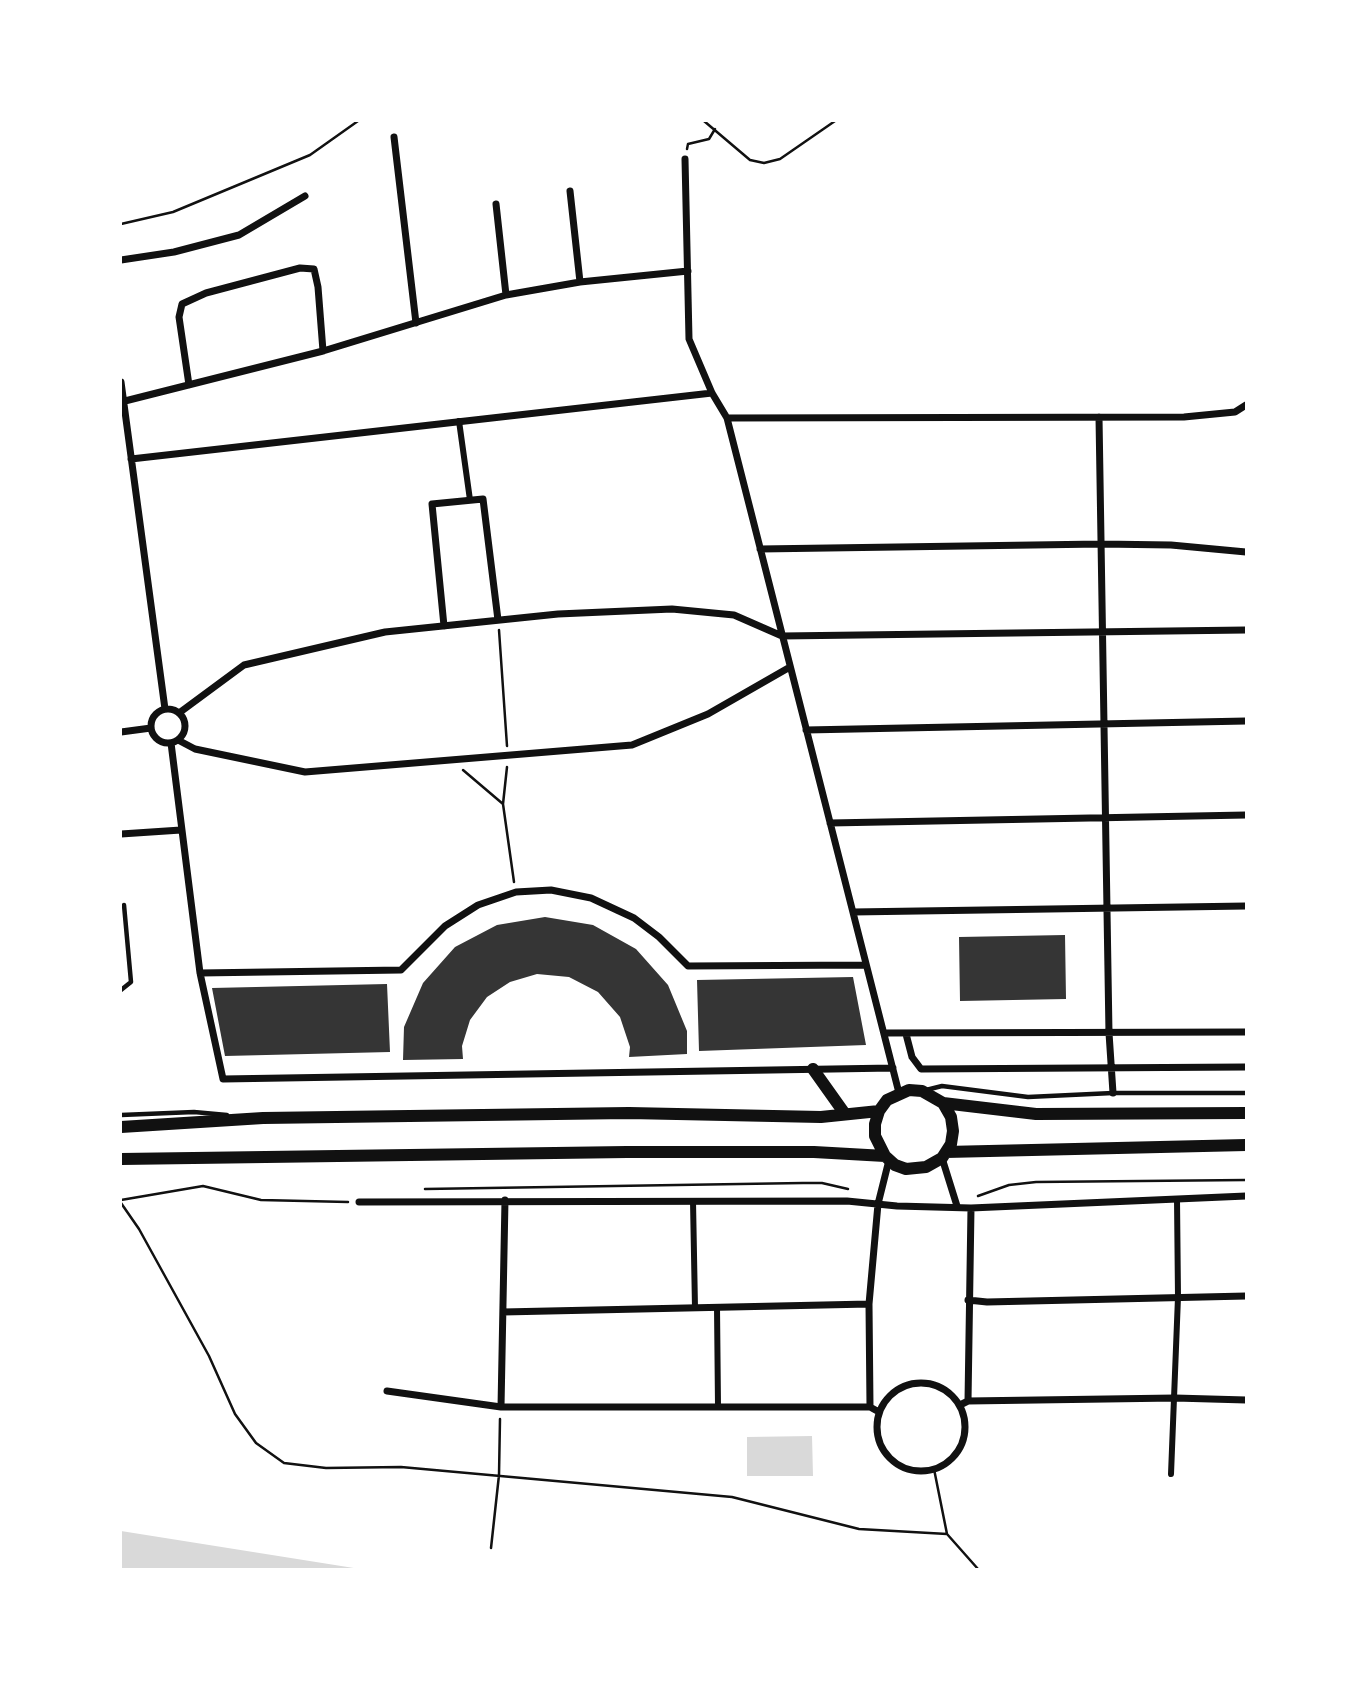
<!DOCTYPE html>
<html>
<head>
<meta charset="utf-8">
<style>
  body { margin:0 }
  #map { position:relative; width:1367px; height:1690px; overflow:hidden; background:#fff; font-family:Inter,sans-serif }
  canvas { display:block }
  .frame { position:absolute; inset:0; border:122px solid #fff; pointer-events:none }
</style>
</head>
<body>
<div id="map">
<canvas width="1367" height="1690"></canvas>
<div class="frame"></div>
</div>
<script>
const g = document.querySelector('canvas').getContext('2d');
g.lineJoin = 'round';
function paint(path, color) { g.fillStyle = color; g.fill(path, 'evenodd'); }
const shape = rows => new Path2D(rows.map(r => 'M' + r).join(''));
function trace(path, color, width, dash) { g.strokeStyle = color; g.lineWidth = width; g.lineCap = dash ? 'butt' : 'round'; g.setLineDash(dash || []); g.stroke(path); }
paint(shape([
  [812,1436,813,1476,747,1476,747,1437],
  [121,1531,360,1569,121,1569]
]), '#d9d9d9');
paint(shape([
  [545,917,593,925,636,949,668,985,687,1031,687,1054,629,1057,630,1047,620,1017,598,992,569,977,537,974,510,982,487,997,470,1020,462,1046,463,1059,403,1060,404,1027,423,983,455,947,497,925],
  [1065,935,1066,999,960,1001,959,937],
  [853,977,866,1045,699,1051,697,980],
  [387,984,390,1052,225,1056,212,988]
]), '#353535');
trace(shape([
  [704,121,750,160,764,163,780,159,835,121],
  [687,149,688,144,709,139,715,129],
  [121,224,173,212,310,155,358,121],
  [499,630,507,746],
  [507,767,503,804,514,882],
  [463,770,503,804],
  [425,1189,803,1183,822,1183,848,1189],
  [978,1196,1009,1185,1036,1182,1246,1180],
  [121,1200,203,1186,261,1200,348,1202],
  [121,1203,139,1229,209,1356,235,1414,256,1443,284,1463,326,1468,401,1467,732,1497,859,1529,947,1534],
  [934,1469,947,1534,978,1569],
  [491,1548,499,1475,500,1419]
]), '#111', 2.5);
trace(shape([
  [121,990,131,982,124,905],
  [926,1090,942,1086,1028,1097,1113,1093,1246,1093],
  [121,1115,194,1112,227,1115]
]), '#111', 4.5);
trace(shape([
  [459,421,470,500],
  [693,1201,695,1308],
  [717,1307,718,1406],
  [1171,1474,1178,1297,1177,1199]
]), '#111', 6);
trace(shape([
  [394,137,416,323],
  [685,159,689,339,712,393,727,418,899,1093],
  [570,191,580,282],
  [496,204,506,295],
  [121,260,174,252,239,235,305,196],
  [121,382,165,709],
  [189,385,179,317,182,304,206,293,300,268,314,269,318,287,323,351],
  [121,402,323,351,506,295,580,282,688,271],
  [1099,417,1109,1033,1113,1093],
  [727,418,1184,417,1235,412,1246,405],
  [131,459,712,393],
  [760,549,1101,544,1171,545,1246,552],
  [444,626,432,504,483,499,498,620],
  '151 726a17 17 0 1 1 34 0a17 17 0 1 1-34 0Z',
  [179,713,244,665,385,632,558,614,672,609,734,615,782,636,1246,630],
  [806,730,1246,721],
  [121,732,151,728],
  [178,740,195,749,305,772,632,745,708,714,790,667],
  [171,743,200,973,223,1079,893,1068],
  [830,823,1246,815],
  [121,834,181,830],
  [853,912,1246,906],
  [200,973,401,970,445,926,478,905,516,892,551,890,591,898,634,918,659,937,688,966,866,965],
  [884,1033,1246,1032],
  [906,1034,912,1057,921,1069,1246,1067],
  [942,1158,957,1206],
  [359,1202,847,1201,897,1206,971,1208,1246,1196],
  [968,1300,987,1302,1246,1296],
  [503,1312,869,1304],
  '877 1427a44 44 0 1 1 88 0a44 44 0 1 1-88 0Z',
  [387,1391,501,1407,870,1407,879,1412],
  [968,1401,971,1208],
  [960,1405,968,1401,1175,1398,1246,1400],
  [501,1407,505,1200],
  [870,1407,869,1304,878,1204,889,1160]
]), '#111', 7);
trace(shape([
  [813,1069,845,1114],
  [943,1103,951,1117,953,1131,951,1144,942,1158,926,1167,906,1169,895,1165,885,1156,875,1136,875,1124,879,1111,887,1100,909,1090,922,1091,943,1103,1036,1114,1246,1113],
  [121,1127,263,1118,629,1113,821,1117,879,1111],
  [946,1152,1246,1145],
  [121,1159,627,1152,814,1152,885,1156]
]), '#111', 12);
</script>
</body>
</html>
